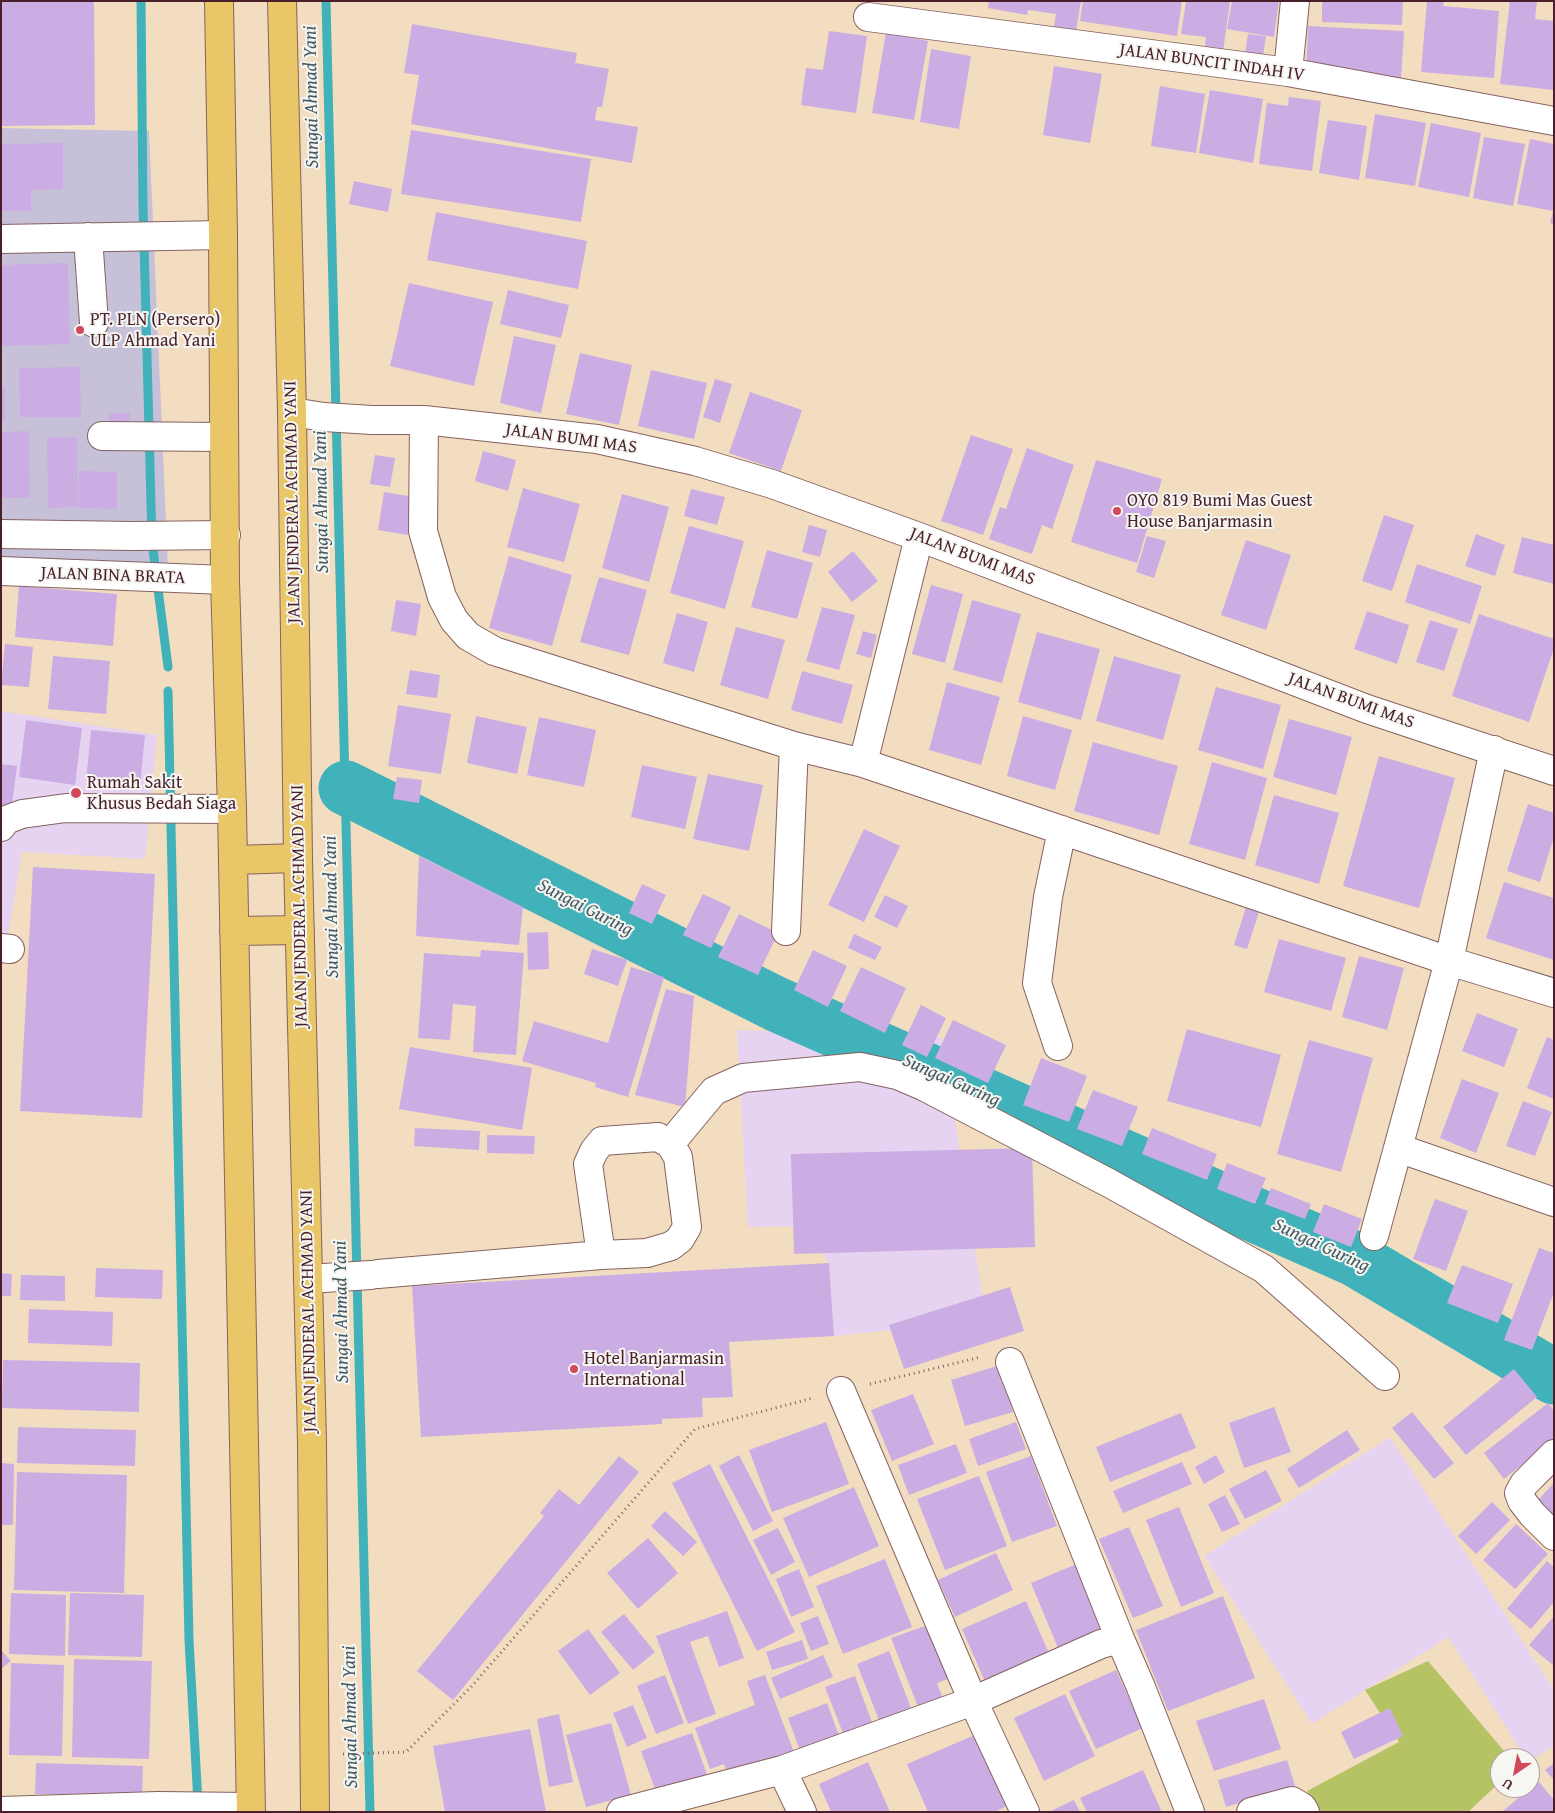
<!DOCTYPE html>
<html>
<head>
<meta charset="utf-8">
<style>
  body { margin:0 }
  #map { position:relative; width:1555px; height:1813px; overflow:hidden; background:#f3ddc0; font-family:"Gentium Book Plus",serif }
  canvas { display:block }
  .frame { position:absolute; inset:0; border:2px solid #4a1f2b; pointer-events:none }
  .north { position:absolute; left:1490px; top:1748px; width:50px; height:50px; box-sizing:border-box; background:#f6f6f2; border:1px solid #b1a0a2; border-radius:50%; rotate:213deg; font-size:14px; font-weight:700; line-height:20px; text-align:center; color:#4a1f2b }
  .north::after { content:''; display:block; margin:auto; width:18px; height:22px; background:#d1495b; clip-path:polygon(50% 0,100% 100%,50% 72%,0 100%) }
</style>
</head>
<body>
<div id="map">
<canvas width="1555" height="1813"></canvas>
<div class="frame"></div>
<div class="north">U</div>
</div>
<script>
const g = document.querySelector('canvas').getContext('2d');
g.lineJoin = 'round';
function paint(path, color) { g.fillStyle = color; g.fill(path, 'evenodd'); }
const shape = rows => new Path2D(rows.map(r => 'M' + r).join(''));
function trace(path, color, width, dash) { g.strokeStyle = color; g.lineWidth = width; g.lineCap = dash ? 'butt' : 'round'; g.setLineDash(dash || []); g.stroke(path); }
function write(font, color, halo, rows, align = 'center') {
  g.font = font + ' "Gentium Book Plus",serif'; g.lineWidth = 4; g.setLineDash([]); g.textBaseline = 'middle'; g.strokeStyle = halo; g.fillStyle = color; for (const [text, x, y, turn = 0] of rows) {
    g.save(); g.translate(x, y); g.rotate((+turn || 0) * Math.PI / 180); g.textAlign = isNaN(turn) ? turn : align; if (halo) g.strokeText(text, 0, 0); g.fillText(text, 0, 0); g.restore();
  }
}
paint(shape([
  [1,711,157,735,145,859,22,852,7,942,1,941],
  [737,1030,942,1037,986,1320,834,1336,829,1263,804,1226,748,1227],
  [1390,1437,1554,1690,1554,1746,1530,1761,1530,1758,1526,1758,1448,1637,1312,1724,1204,1556]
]), '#e5d3f1');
paint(shape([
  [1,128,149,131,168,568,1,561]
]), '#c7c0d9');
paint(shape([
  [1428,1661,1510,1758,1500,1758,1500,1782,1468,1812,1321,1812,1307,1791,1399,1742,1365,1690]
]), '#b6c365');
trace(shape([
  [141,1,143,206,152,542,168,667],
  [326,1,370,1812],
  [168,691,189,1640,198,1803]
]), '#41b2b9', 9);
trace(shape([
  [346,788,776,1004,1355,1259,1554,1377]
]), '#41b2b9', 55);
paint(shape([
  [1,1,94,1,95,125,1,126],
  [989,1,1081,1,1075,36,1053,32,1056,14,1028,10,1027,15,988,8],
  [1083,1,1182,1,1177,36,1080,21],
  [1186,1,1230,1,1222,59,1204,56,1206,37,1181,34],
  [1232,1,1279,1,1274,37,1227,29],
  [1322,1,1403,1,1402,25,1322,22],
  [1427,1,1444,1,1443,6,1499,11,1494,78,1421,72],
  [1510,1,1537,1,1535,19,1554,21,1554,90,1500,84],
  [412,24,577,53,575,63,609,69,602,107,597,107,595,120,638,127,632,163,411,124,419,75,404,73],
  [1308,26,1404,31,1401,79,1306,74],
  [829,31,867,36,856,113,801,105,806,68,823,70],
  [886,33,928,41,914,120,872,113],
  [1248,34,1266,36,1262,63,1244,61],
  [931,49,971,56,959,129,920,122],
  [1054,66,1102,74,1090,143,1043,135],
  [1160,86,1205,94,1196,153,1151,146],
  [1210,90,1263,99,1253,163,1199,153],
  [1289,97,1321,101,1312,171,1259,164,1267,103,1288,106],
  [1375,114,1426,123,1415,186,1365,178],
  [1328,120,1367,126,1359,180,1319,173],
  [1431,123,1481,133,1469,197,1418,187],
  [411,130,591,159,581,222,401,194],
  [1484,137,1525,144,1513,206,1473,198],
  [1530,139,1554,144,1554,224,1550,223,1553,211,1517,204],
  [63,143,63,189,31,190,31,211,1,211,1,144],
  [354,181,392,189,388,212,349,204],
  [436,212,587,241,578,289,427,260],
  [68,263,70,344,1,346,1,265],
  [409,283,493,302,474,386,390,366],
  [508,290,569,305,561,338,500,324],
  [514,336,556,345,541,413,500,403],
  [580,353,632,365,619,425,566,414],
  [80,367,81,417,20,417,19,368],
  [651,370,707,383,694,439,638,426],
  [715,379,732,384,720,423,703,417],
  [1,388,5,388,5,421,1,421],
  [750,392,802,410,781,471,729,453],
  [109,413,130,413,130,428,109,428],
  [29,431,30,498,1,498,1,432],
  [971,435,1013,449,983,535,941,521],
  [47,437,77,437,78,507,48,508],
  [1027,448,1074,465,1052,529,1042,525,1032,554,989,539,1000,507,1006,509],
  [483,451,516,460,508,491,475,481],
  [375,455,395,458,390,487,370,484],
  [1096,460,1162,479,1137,563,1071,542],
  [79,471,117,472,117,509,79,508],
  [523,488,580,504,564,562,507,547],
  [691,489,725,497,717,525,684,516],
  [384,492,414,497,408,535,378,530],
  [622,494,669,507,649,582,602,568],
  [1384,515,1414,525,1392,591,1362,581],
  [809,525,827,530,820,557,802,552],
  [689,526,744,541,725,609,670,593],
  [1476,534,1505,545,1495,576,1465,566],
  [1147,536,1166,541,1154,578,1136,572],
  [1522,537,1554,545,1554,584,1513,573],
  [1246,540,1291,555,1266,630,1221,615],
  [767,550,813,563,797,619,751,607],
  [853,551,878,581,852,602,828,572],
  [509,556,572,575,552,646,489,628],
  [1417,564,1482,586,1470,624,1405,602],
  [599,577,647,590,629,655,580,642],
  [931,585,963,594,945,663,912,654],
  [19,586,117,594,113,646,15,637],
  [396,600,421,604,416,636,391,631],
  [972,600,1021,614,1002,683,953,670],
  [822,607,855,615,839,670,806,661],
  [1367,611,1409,625,1397,664,1354,649],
  [677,613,708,622,694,672,663,663],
  [1479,614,1554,639,1554,648,1529,722,1452,696],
  [1430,620,1458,629,1444,671,1416,662],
  [736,627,785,640,768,699,720,685],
  [863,631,877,635,871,658,856,654],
  [1037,632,1100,649,1081,720,1018,702],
  [5,644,33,647,29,687,1,685],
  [53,656,110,661,106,714,48,709],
  [1114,656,1181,675,1163,740,1096,721],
  [410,670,440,675,437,698,406,694],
  [802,671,853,685,842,724,791,710],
  [947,682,1000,697,981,765,929,750],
  [1216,687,1281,705,1263,769,1198,750],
  [398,705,451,714,441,774,388,766],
  [476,716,527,727,517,774,467,763],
  [1023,716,1072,730,1055,790,1007,776],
  [539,717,596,730,584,787,527,775],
  [1289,719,1352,737,1336,795,1273,777],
  [26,720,82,728,75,785,19,777],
  [91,730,145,735,140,787,86,781],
  [1093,742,1178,766,1159,835,1074,811],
  [1379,756,1455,778,1419,908,1343,886],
  [1212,762,1267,778,1245,860,1189,844],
  [1,764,17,766,11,812,1,810],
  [642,765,697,777,685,829,631,817],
  [708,774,763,785,749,851,693,839],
  [397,777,422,780,419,803,393,799],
  [1274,795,1339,813,1319,884,1255,865],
  [1528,804,1554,813,1554,837,1540,882,1507,871],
  [864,829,900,846,864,922,828,905],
  [419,856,523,907,519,945,416,936],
  [33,867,155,874,142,1118,20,1111],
  [1504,882,1554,898,1554,960,1486,938],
  [642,884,666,895,652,924,629,913],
  [703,894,731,907,711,948,683,935],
  [885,895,908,906,897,928,874,917],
  [1246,907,1259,912,1247,949,1234,945],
  [739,914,778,933,758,975,718,957],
  [548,932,549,969,528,970,527,933],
  [854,934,882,947,875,960,848,948],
  [1279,939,1346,958,1331,1011,1264,992],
  [592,949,627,960,618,986,584,974],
  [481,950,524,953,516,1055,473,1052,476,1006,453,1004,450,1040,418,1038,424,953,480,957],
  [813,950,847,966,828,1007,794,990],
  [1359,956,1404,968,1387,1030,1342,1017],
  [631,967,664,977,628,1097,595,1087,596,1083,522,1061,534,1021,608,1043],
  [861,967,906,988,885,1033,840,1011],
  [666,989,694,996,685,1107,635,1095],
  [921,1005,946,1018,927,1057,902,1045],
  [1477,1013,1518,1029,1504,1067,1462,1051],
  [953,1020,1006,1045,988,1083,935,1058],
  [1187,1029,1281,1055,1261,1127,1167,1101],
  [1547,1037,1554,1040,1554,1099,1527,1088],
  [1309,1040,1373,1058,1341,1172,1277,1154],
  [410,1047,532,1068,522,1130,399,1109],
  [1041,1058,1087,1076,1069,1122,1023,1105],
  [1462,1079,1499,1093,1476,1153,1440,1138],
  [1093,1090,1138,1107,1122,1146,1077,1129],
  [1523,1101,1552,1112,1535,1156,1506,1146],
  [415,1128,480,1131,479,1150,414,1146],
  [1152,1128,1217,1154,1207,1180,1142,1154],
  [487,1135,535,1136,534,1154,487,1153],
  [1032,1148,1035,1247,794,1254,791,1154],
  [1227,1163,1266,1178,1255,1204,1217,1189],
  [1271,1188,1311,1204,1305,1219,1265,1204],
  [1435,1199,1468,1211,1446,1271,1413,1259],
  [1324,1204,1362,1219,1351,1247,1313,1232],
  [1539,1248,1554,1253,1554,1292,1532,1350,1504,1340],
  [829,1263,834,1336,729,1342,733,1397,702,1398,703,1417,662,1419,662,1424,421,1437,412,1286],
  [1462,1265,1513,1284,1498,1323,1447,1303],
  [96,1268,163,1270,162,1299,95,1297],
  [1,1273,12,1274,11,1296,1,1296],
  [21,1275,65,1276,65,1301,20,1300],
  [1010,1287,1024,1331,904,1369,889,1325],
  [29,1309,113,1312,112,1346,28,1343],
  [3,1360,140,1363,139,1412,2,1408],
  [1000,1365,1013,1412,965,1426,951,1380],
  [1514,1369,1537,1397,1466,1455,1443,1427],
  [913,1394,934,1444,892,1461,871,1410],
  [1548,1403,1554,1411,1554,1440,1504,1479,1484,1453],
  [1274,1407,1291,1452,1244,1468,1229,1423],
  [1412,1412,1454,1463,1434,1479,1392,1428],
  [1181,1413,1196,1448,1110,1482,1096,1447],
  [826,1422,849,1484,772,1512,749,1450],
  [1016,1422,1026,1449,978,1466,969,1439],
  [18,1427,136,1430,135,1466,17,1463],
  [1347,1430,1360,1450,1299,1488,1287,1469],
  [956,1444,967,1473,909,1495,898,1465],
  [739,1455,773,1521,753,1531,719,1466],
  [1216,1455,1225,1472,1204,1484,1195,1467],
  [619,1456,639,1472,453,1700,417,1671,544,1516,540,1513,559,1489,579,1505],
  [1031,1456,1057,1526,1012,1542,986,1472],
  [1182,1462,1192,1484,1123,1513,1113,1491],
  [1,1463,14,1464,13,1525,1,1525],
  [710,1464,795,1632,757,1651,672,1483],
  [1266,1470,1282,1501,1245,1519,1229,1489],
  [17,1472,127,1475,124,1593,14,1590],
  [979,1476,1007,1546,945,1570,917,1499],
  [1554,1483,1554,1516,1537,1501],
  [854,1487,879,1546,809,1577,783,1518],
  [1225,1495,1240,1524,1222,1532,1208,1504],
  [1492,1502,1510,1520,1476,1554,1458,1536],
  [1179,1507,1214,1593,1181,1607,1146,1520],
  [665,1511,697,1542,683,1556,651,1526],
  [1516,1524,1548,1554,1515,1589,1483,1560],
  [1129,1527,1163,1606,1133,1618,1099,1539],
  [778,1528,795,1562,771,1575,753,1540],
  [648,1538,678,1573,638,1609,607,1573],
  [996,1553,1013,1590,955,1617,938,1580],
  [885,1559,912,1627,843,1654,816,1586],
  [1547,1561,1554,1567,1554,1602,1531,1629,1507,1609],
  [1079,1563,1107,1628,1058,1648,1031,1583],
  [799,1569,814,1607,791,1617,776,1579],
  [11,1593,66,1595,65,1656,9,1654],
  [70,1593,144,1595,142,1657,68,1655],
  [1223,1596,1255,1678,1168,1711,1136,1630],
  [1026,1601,1051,1658,987,1686,962,1629],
  [727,1611,744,1658,719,1667,708,1636,690,1642,716,1714,688,1724,656,1636],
  [624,1614,655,1652,633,1670,601,1632],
  [818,1616,829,1644,811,1651,800,1623],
  [1554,1616,1554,1666,1529,1645],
  [928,1625,948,1679,937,1683,943,1699,918,1707,891,1638],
  [588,1629,620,1673,590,1695,558,1651],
  [802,1640,808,1659,772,1670,766,1652],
  [1,1650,11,1661,1,1669],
  [889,1651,911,1708,879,1720,857,1664],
  [823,1655,833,1677,780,1699,771,1678],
  [74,1659,152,1661,149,1759,72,1757],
  [11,1663,64,1665,62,1756,9,1755],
  [1116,1670,1143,1728,1096,1749,1069,1691],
  [665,1675,684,1723,656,1734,637,1686],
  [765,1675,795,1755,730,1779,724,1764,710,1769,695,1728,755,1705,747,1681],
  [855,1676,873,1725,844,1736,825,1687],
  [1065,1694,1095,1756,1044,1781,1014,1718],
  [1264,1699,1281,1749,1214,1771,1196,1721],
  [827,1703,841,1741,802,1756,788,1718],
  [633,1705,647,1738,627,1747,613,1713],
  [1390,1708,1403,1736,1354,1759,1341,1732],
  [559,1714,573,1782,549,1787,537,1719],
  [611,1723,631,1795,586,1807,566,1735],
  [530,1729,546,1812,445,1812,433,1746],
  [692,1733,710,1783,659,1800,641,1751],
  [975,1735,1007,1806,994,1812,928,1812,907,1764],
  [1287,1760,1295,1786,1226,1807,1218,1780],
  [868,1762,890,1812,831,1812,819,1784],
  [36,1763,143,1766,142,1798,35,1794],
  [1554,1763,1554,1780,1545,1770],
  [1143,1770,1161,1810,1157,1812,1087,1812,1080,1798],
  [1538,1781,1554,1800,1554,1812,1502,1812],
  [1074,1800,1080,1812,1049,1812]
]), '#cbade3');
const minor = shape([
  [868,17,1288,72,1554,121],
  [1288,72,1295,1],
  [88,237,94,323],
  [1,239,223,235],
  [292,412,324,417,372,420,424,420,597,439,695,461,772,484,919,537,1367,709,1554,771],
  [424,420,423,531,442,597,454,620,468,636,494,651,794,746,863,763,1449,961,1554,993],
  [102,436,224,437],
  [1,534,132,536,226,535],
  [1,571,225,580],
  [863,763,919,537],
  [1,827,6,820,22,814,66,808,232,809],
  [786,931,794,746],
  [1,948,10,949],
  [1058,1046,1037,983,1048,897,1062,830],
  [658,1137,670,1144,678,1157,687,1227,680,1239,671,1246,647,1253,601,1255,588,1164,594,1151,602,1141,658,1137],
  [670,1144,714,1091,743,1078,860,1067,897,1075,925,1087,1109,1183,1264,1269,1385,1376],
  [1398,1148,1554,1202],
  [1374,1236,1449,961,1494,750],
  [378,1274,601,1255],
  [308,1279,371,1275],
  [1010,1362,1120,1639],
  [841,1391,973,1701,1025,1812],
  [1554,1454,1524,1484,1519,1493,1522,1501,1532,1514,1554,1536],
  [782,1770,802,1812],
  [1,1811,158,1806,250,1807],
  [621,1812,782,1770,973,1701,1101,1644,1120,1639,1140,1685,1190,1812],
  [1251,1812,1292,1801,1302,1807,1305,1812]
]);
const highway = shape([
  [219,1,223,235,225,580,232,809,251,1812],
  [282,1,292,412,298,858,312,1443,315,1812],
  [233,860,298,858],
  [234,931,300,930]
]);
trace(minor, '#85625f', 30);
trace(highway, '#85625f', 30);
trace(shape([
  [870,1384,981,1357],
  [343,1754,406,1752,471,1687,695,1429,813,1398]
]), '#85625f', 3, [1, 4]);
trace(minor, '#fff', 28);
trace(highway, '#e9c769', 28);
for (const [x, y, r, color] of [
  [80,330,5,"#d1495b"],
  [1117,511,5,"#d1495b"],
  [76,793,6,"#d1495b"],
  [574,1369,5,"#d1495b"]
]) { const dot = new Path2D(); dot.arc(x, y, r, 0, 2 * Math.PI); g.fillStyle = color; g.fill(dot); trace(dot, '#f6f6f2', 2); }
write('18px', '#4a1f2b', '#f6f6f2', [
  ["JALAN BUNCIT INDAH IV",1212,63,8],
  ["JALAN BUMI MAS",571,439,8],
  ["JALAN JENDERAL ACHMAD YANI",293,502,-91],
  ["JALAN BUMI MAS",972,557,21],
  ["JALAN BINA BRATA",113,576,2],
  ["JALAN BUMI MAS",1351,701,20],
  ["JALAN JENDERAL ACHMAD YANI",300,906,-91],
  ["JALAN JENDERAL ACHMAD YANI",309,1311,-91]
]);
write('18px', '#4a1f2b', '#f6f6f2', [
  ["PT. PLN (Persero)",90,320],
  ["ULP Ahmad Yani",90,341],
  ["OYO 819 Bumi Mas Guest",1127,501],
  ["House Banjarmasin",1127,522],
  ["Rumah Sakit",87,783],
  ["Khusus Bedah Siaga",87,804],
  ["Hotel Banjarmasin",584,1359],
  ["International",584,1380]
], 'left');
write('italic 19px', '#465a64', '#f6f6f2', [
  ["Sungai Ahmad Yani",312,97,-91],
  ["Sungai Ahmad Yani",322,502,-91],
  ["Sungai Ahmad Yani",332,907,-91],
  ["Sungai Guring",585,908,27],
  ["Sungai Guring",951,1081,24],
  ["Sungai Guring",1321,1246,25],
  ["Sungai Ahmad Yani",342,1312,-91],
  ["Sungai Ahmad Yani",351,1717,-91]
]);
</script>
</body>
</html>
